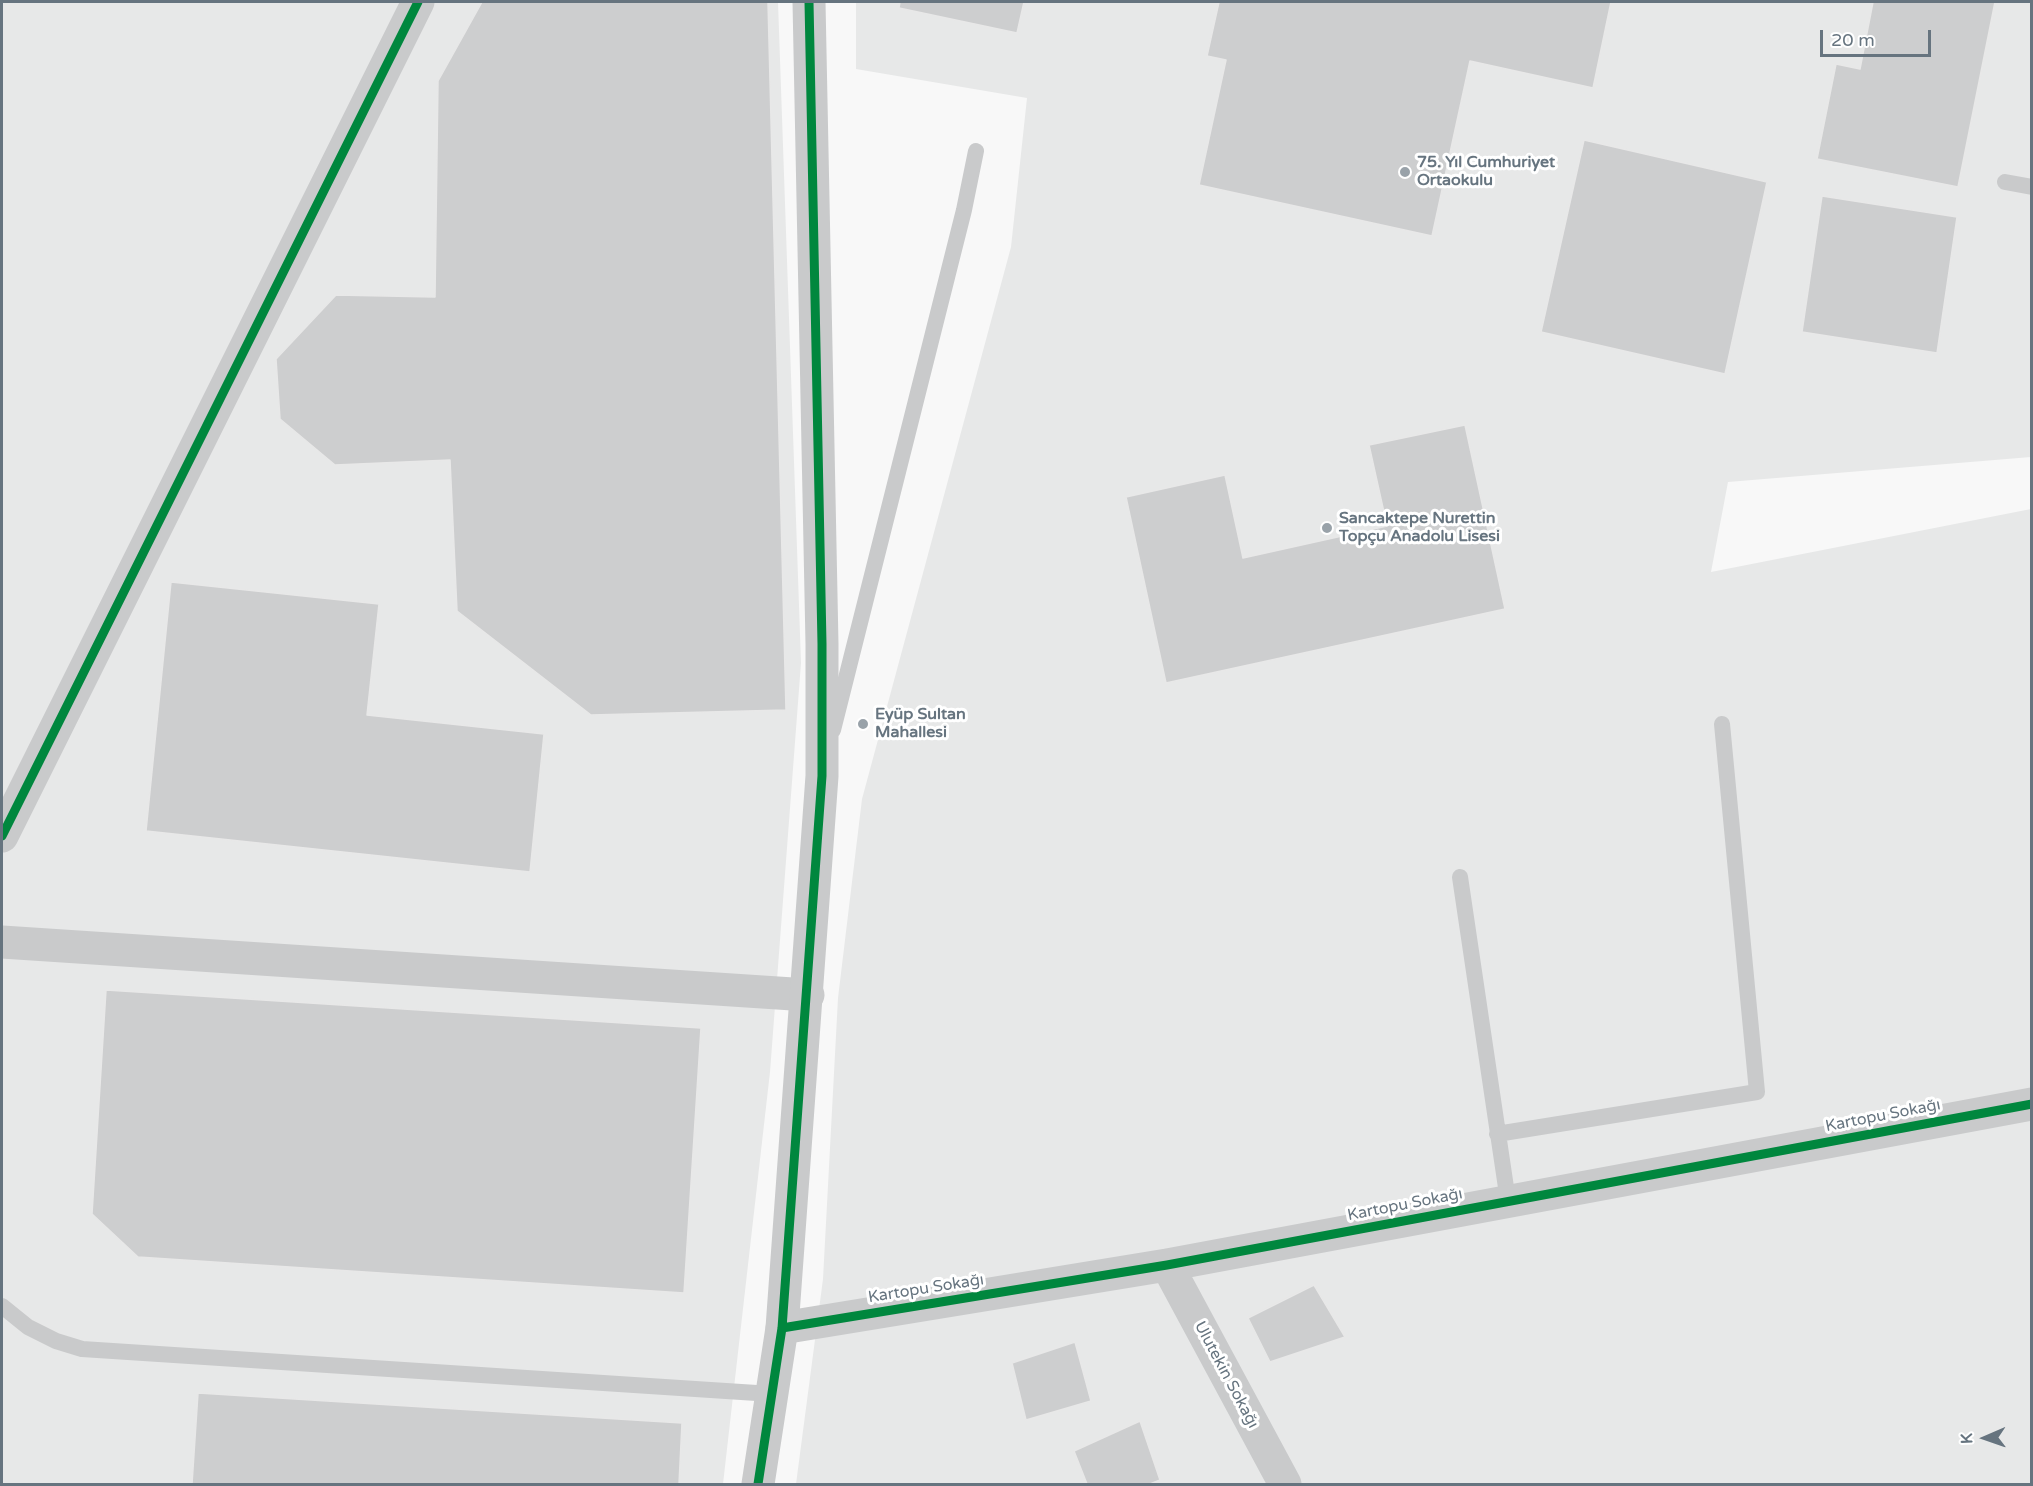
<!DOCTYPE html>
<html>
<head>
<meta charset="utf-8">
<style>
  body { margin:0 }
  #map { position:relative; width:2033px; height:1486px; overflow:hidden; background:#f8f8f8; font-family:"Varela Round",sans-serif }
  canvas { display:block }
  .frame { position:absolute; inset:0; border:3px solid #66747f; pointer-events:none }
  .north { position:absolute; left:1955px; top:1408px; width:60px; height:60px; -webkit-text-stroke:4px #fff; paint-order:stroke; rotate:268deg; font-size:16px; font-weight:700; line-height:24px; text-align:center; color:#66747f }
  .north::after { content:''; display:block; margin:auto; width:21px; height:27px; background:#66747f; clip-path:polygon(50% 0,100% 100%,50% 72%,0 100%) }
  .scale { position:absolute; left:1820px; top:30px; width:111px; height:27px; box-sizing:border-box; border:3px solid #66747f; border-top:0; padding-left:8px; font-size:18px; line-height:21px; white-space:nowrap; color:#66747f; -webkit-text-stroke:4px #fff; paint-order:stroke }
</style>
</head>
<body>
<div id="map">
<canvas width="2033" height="1486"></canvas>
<div class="frame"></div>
<div class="north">K</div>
<div class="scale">20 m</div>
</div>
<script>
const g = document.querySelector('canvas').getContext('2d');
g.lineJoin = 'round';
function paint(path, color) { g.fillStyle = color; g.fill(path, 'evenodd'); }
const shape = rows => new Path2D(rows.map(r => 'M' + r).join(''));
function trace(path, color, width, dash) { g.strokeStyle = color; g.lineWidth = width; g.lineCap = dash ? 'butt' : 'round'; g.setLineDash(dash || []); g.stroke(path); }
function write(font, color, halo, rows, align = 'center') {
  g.font = font + ' "Varela Round",sans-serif'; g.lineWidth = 6; g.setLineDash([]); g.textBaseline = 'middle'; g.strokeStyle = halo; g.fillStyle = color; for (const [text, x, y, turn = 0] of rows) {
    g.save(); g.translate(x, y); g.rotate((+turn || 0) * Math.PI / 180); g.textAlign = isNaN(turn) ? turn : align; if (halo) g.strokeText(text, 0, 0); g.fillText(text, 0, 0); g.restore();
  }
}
paint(shape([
  [2,2,778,2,801,663,770,1072,723,1484,2,1484],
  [856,2,2031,2,2031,457,1728,482,1711,572,2031,509,2031,1484,796,1484,823,1279,838,998,862,799,1011,247,1027,98,856,69]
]), '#e7e8e8');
const building = shape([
  [482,2,768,2,786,710,591,715,457,611,450,460,335,465,280,419,276,359,336,295,435,297,438,81,482,2],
  [900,2,1024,2,1017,33,899,8,900,2],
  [1219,2,1611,2,1593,88,1470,61,1432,236,1199,185,1226,60,1207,56,1219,2],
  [1873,2,1995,2,1958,187,1817,159,1836,64,1860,69,1873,2],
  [1584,140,1767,182,1725,374,1541,332,1584,140],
  [1822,196,1957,217,1937,353,1802,332,1822,196],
  [1465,425,1505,609,1166,683,1126,497,1225,475,1243,558,1387,526,1369,445,1465,425],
  [171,582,379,604,367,715,544,734,530,872,146,831,171,582],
  [106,990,701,1028,684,1293,138,1257,92,1214,106,990],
  [1314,1285,1345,1337,1270,1362,1248,1318,1314,1285],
  [1075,1342,1091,1401,1026,1420,1012,1363,1075,1342],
  [198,1393,682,1423,679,1484,192,1484,198,1393],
  [1140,1421,1160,1480,1150,1484,1087,1484,1074,1451,1140,1421]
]);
paint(building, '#cdcecf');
trace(building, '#e8e8e8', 1.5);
trace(shape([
  [2005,182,2032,187],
  [833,730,964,210,976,151],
  [1460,877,1508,1201],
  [1497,1134,1757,1092,1722,724],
  [2,1306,28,1327,56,1341,82,1349,772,1394]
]), '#c9cacb', 16);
trace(shape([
  [2,836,418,2],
  [2,942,808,995],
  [1167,1265,1285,1484],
  [782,1328,1167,1265,2032,1104]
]), '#c9cacb', 33);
trace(shape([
  [758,1484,782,1328,822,776,822,644,809,2]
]), '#c9cacb', 33);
trace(shape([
  [2,836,418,2],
  [782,1328,1167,1265,2032,1104],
  [758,1484,782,1328,822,776,822,644,809,2]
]), '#00873e', 9);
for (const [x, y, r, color] of [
  [1405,172,6,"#99a2a9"],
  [1327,528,6,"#99a2a9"],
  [863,724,6,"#99a2a9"]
]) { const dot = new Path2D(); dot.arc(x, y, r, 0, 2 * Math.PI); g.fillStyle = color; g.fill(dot); trace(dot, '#fff', 2); }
write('bold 16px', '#66747f', '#fff', [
  ["75. Yıl Cumhuriyet",1417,163],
  ["Ortaokulu",1417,181],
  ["Sancaktepe Nurettin",1339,519],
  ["Topçu Anadolu Lisesi",1339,537],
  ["Eyüp Sultan",875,715],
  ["Mahallesi",875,733]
], 'left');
write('16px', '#66747f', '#fff', [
  ["Kartopu Sokağı",1883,1116,-11],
  ["Kartopu Sokağı",1405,1205,-11],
  ["Kartopu Sokağı",926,1289,-9],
  ["Ulutekin Sokağı",1226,1375,62]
]);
</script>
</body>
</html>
